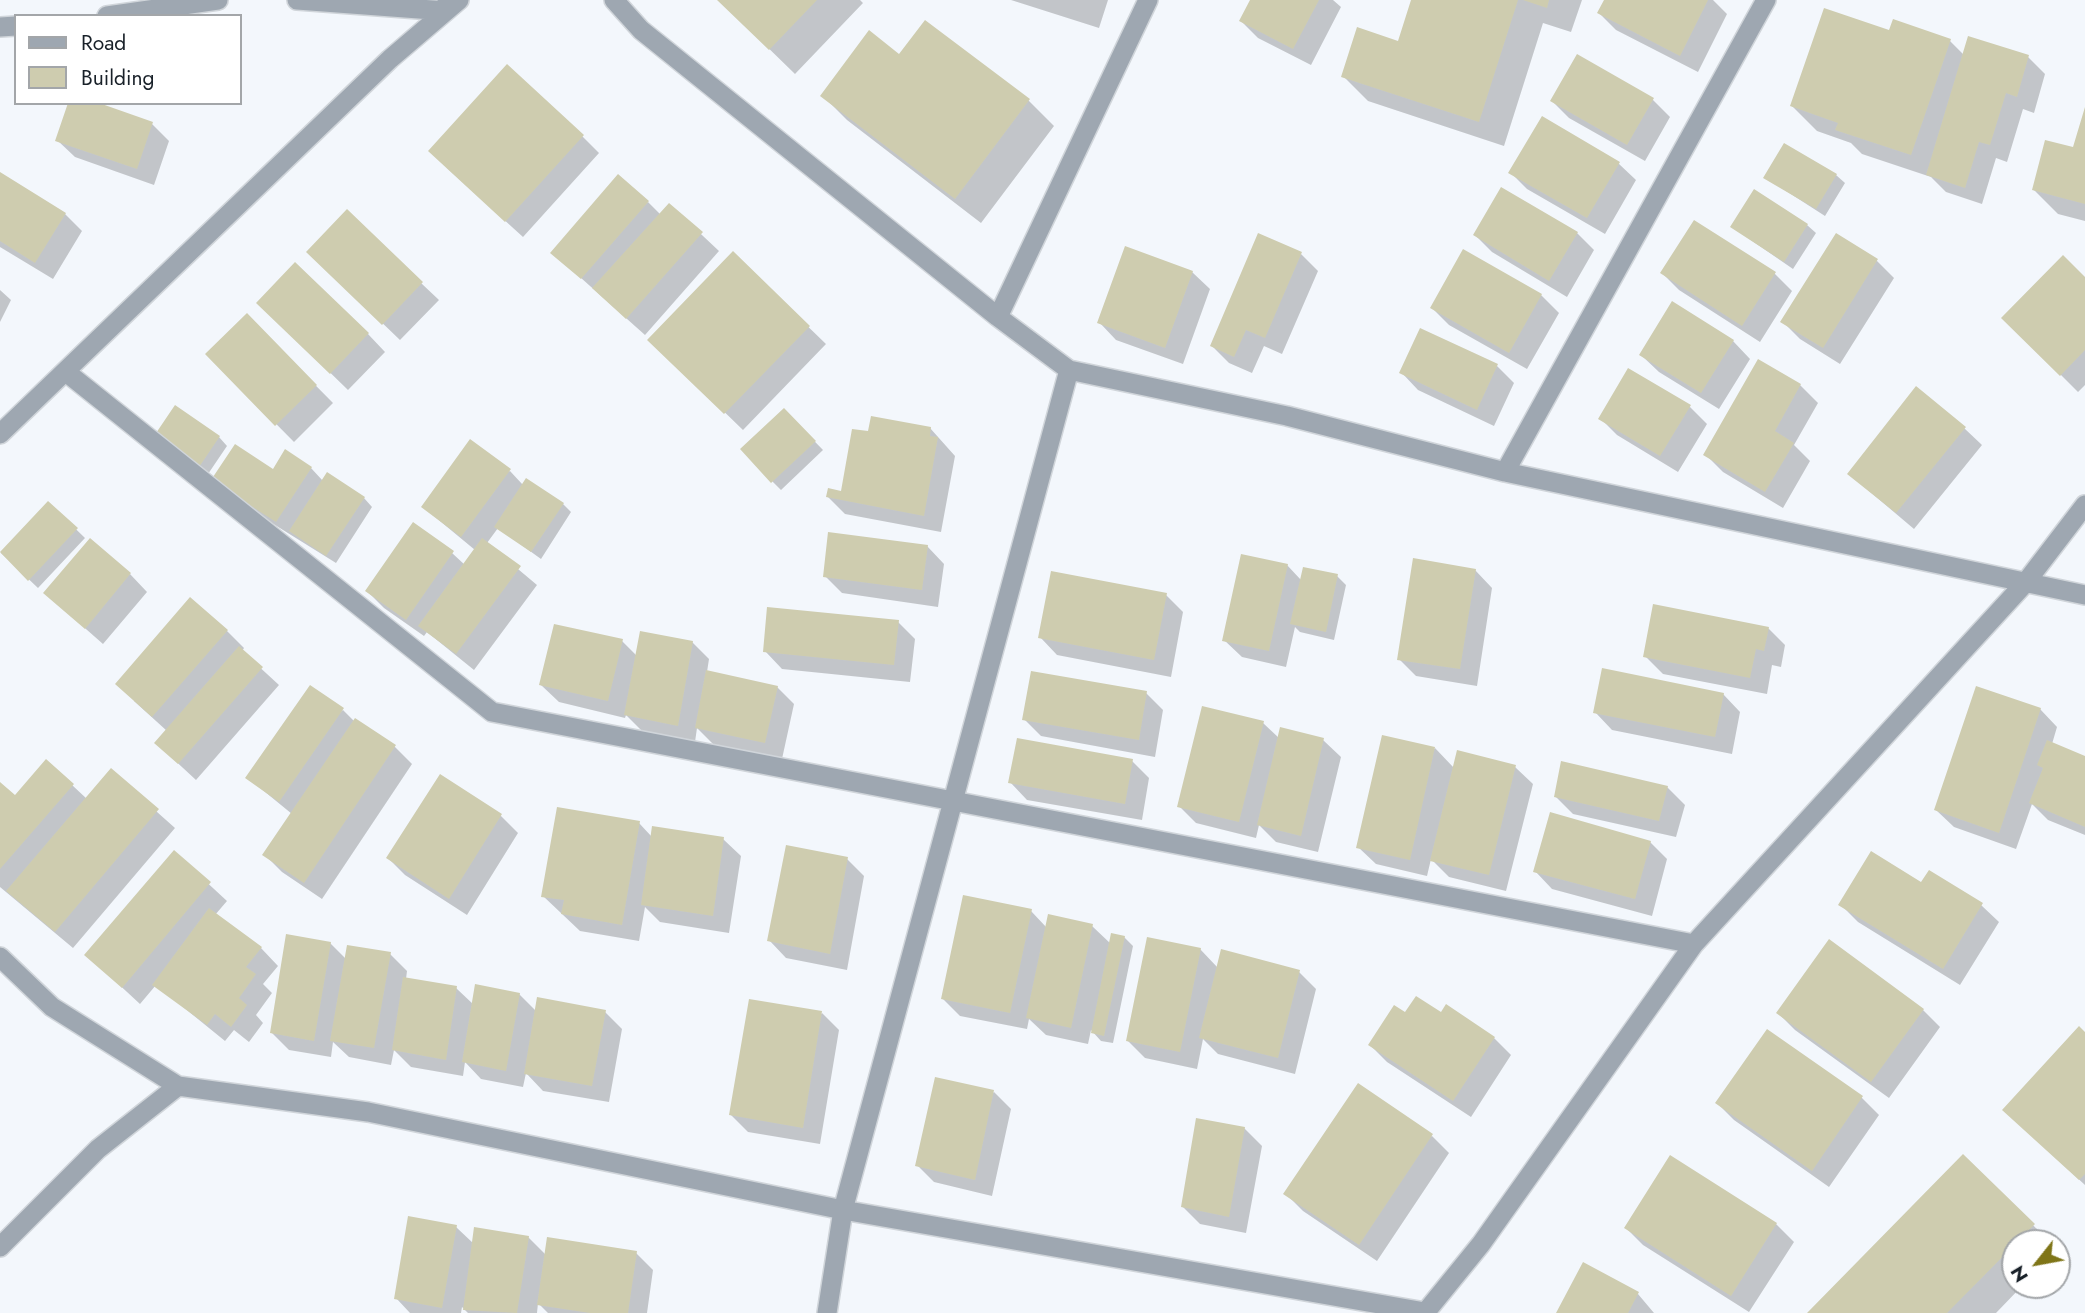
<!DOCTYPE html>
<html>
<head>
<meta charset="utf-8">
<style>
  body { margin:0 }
  #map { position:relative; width:2085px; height:1313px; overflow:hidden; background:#f3f7fc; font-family:Jost,sans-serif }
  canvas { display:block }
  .legend { position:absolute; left:14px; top:14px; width:228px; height:91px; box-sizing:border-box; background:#fff; border:2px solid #a3a6a9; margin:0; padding:9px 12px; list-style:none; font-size:21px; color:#192129 }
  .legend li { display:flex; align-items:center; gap:14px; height:35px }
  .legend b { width:35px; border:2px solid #a3a6a9 }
  .north { position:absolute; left:2001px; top:1229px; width:70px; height:70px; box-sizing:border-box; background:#fff; border:2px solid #a3a6a9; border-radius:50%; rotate:239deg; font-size:19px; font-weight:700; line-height:28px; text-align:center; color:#192129 }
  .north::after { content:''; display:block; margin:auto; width:24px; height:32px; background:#7f7518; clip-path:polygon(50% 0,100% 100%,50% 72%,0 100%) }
</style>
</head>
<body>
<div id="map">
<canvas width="2085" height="1313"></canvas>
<ul class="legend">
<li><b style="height:9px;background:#9ea7b1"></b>Road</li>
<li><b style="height:19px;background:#ceccaf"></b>Building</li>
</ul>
<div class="north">N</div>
</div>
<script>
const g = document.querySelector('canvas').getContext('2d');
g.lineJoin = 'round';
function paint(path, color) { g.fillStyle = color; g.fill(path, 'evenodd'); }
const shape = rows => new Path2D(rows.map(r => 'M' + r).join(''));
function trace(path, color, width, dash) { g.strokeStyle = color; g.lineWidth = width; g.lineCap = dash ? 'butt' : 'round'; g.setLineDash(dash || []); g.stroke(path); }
paint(shape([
  [719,0,860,0,863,3,795,74],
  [1011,0,1108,0,1099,28],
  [1252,0,1333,0,1341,7,1311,65,1258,38,1241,21],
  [1413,0,1582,0,1571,32,1543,23,1504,146,1368,101,1343,76,1399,43],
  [1606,0,1713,0,1727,14,1698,72,1616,30,1599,13],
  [926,22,1029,101,1054,126,981,223,847,120,822,95,899,56],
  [1950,41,1964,55,2028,57,2045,74,2034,113,2023,109,2007,162,1996,158,1982,204,1946,192,1931,177,1862,154,1851,143,1817,131,1792,106],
  [1653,100,1670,117,1645,161,1569,118,1552,101],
  [2085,110,2085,221,2058,214,2033,189,2075,149],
  [152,124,169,141,154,185,75,157,57,140],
  [582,136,599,153,523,237,447,168],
  [1618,163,1636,180,1605,234,1527,189,1510,172],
  [0,174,65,214,82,231,53,279,0,247],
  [1836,175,1845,183,1825,216,1766,178],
  [648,202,661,215,670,205,719,251,645,335,553,253],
  [1695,222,1775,274,1792,291,1760,342,1679,290,1662,273],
  [1807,225,1816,233,1793,269,1732,227],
  [1577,233,1594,250,1567,297,1492,252,1475,235],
  [1837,235,1877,261,1894,278,1840,364,1800,339,1782,321],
  [1463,251,1541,295,1559,313,1527,369,1449,325,1432,308],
  [733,254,826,344,743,430,650,340],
  [1301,254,1318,271,1282,354,1264,346,1252,373,1229,363,1212,346],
  [326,269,421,283,439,300,400,340],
  [1192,272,1210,289,1183,364,1116,340,1099,322],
  [2085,279,2085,385,2078,392,2004,318],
  [0,290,11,300,0,322],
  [247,316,333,403,294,442,208,355],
  [276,320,368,334,385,352,348,390],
  [1733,341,1750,359,1719,409,1659,372,1641,355],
  [1759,361,1800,385,1818,403,1794,445,1810,461,1783,508,1723,472,1705,454],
  [1497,366,1514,383,1494,426,1418,390,1401,372],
  [1690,407,1707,424,1678,472,1617,435,1600,418],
  [784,410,823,450,781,490,772,481],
  [930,428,955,456,941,532,845,514,828,497,843,493,869,433],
  [1964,428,1982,445,1914,529,1849,474],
  [219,437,227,446,206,477,163,447],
  [311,468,323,481,364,498,372,507,336,563,230,497],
  [510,471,523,485,563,504,571,512,541,559,498,528,487,543,537,585,474,670,427,632,424,636,384,608,367,591,452,553,465,565,475,550,423,507],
  [49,503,85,538,38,588,1,553],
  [927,546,944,564,938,607,842,593,825,576],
  [1287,565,1301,580,1337,576,1346,585,1334,640,1300,632,1295,627,1286,667,1242,657,1224,640],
  [1475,570,1492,588,1477,686,1416,676,1399,659],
  [130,574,147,592,103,644,45,593],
  [1166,595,1183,612,1171,677,1057,655,1040,637],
  [191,600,227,631,244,648,242,651,279,685,196,780,156,743,167,731,134,701],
  [898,622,915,639,910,682,782,669,765,651],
  [1768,628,1785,645,1781,667,1772,665,1767,694,1663,674,1645,656],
  [622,641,637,656,692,642,709,659,707,672,777,687,794,704,782,759,714,745,697,728,695,742,643,732,626,715,625,718,559,702,541,685],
  [1146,693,1163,710,1155,757,1041,736,1024,719],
  [1723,694,1740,712,1732,754,1612,730,1595,712],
  [2040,709,2057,727,2052,744,2085,758,2085,835,2048,820,2032,804,2016,849,1954,827,1936,810],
  [343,710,354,721,395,747,412,764,322,899,282,872,265,855,292,814,248,778],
  [1263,723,1279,738,1323,740,1341,757,1318,852,1276,842,1259,825,1256,838,1196,823,1179,806],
  [1435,748,1454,768,1515,767,1533,784,1506,891,1449,877,1431,859,1427,876,1376,864,1358,847],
  [1132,761,1149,778,1142,820,1027,800,1010,782],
  [111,771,175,828,73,948,0,887,0,785,15,798,72,785,87,799],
  [440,777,501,816,518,833,467,915,405,875,388,858],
  [1667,787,1685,805,1676,837,1573,814,1555,796],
  [639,823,652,837,723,839,741,856,729,933,660,922,645,907,639,941,580,931,543,896],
  [1650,842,1667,859,1652,916,1552,889,1535,871],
  [174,852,227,901,215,915,261,948,278,966,263,984,272,993,256,1015,263,1023,249,1042,234,1030,225,1041,156,985,140,1004,87,955],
  [847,859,864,876,847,970,786,958,769,940],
  [1922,884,1981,905,1999,922,1960,985,1858,922,1841,905],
  [1031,911,1047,928,1092,926,1111,944,1124,937,1133,946,1113,1043,1101,1041,1091,1030,1088,1044,1046,1035,1029,1019,1027,1029,960,1016,942,998],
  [330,943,346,959,390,954,407,971,406,979,456,988,474,1005,519,994,536,1011,605,1012,622,1029,609,1102,543,1091,526,1073,523,1087,481,1079,465,1062,463,1076,411,1067,394,1050,391,1065,349,1057,333,1042,331,1057,289,1050,271,1032],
  [1200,949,1218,968,1299,972,1316,989,1295,1074,1218,1054,1203,1039,1197,1069,1145,1058,1128,1041],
  [1923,1010,1940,1027,1889,1098,1795,1030,1778,1013],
  [822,1013,839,1030,820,1144,748,1132,731,1115],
  [1441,1014,1494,1038,1511,1055,1471,1117,1387,1062,1370,1045,1405,1015],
  [1767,1031,1862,1098,1879,1115,1829,1187,1734,1120,1717,1103],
  [2085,1034,2085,1185,2022,1127],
  [994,1092,1011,1109,992,1196,934,1182,917,1165],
  [1244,1128,1262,1146,1246,1233,1200,1224,1183,1207],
  [1432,1136,1449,1153,1377,1261,1303,1211,1286,1194],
  [1963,1156,2051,1243,2015,1243,2015,1285,2023,1285,1996,1313,1810,1313],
  [1670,1157,1776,1224,1794,1242,1749,1312,1643,1245,1626,1228],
  [456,1227,474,1244,528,1237,546,1255,636,1253,653,1270,647,1313,548,1313,538,1303,537,1313,468,1313,462,1307,461,1313,410,1313,396,1298],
  [1638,1294,1654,1313,1558,1313]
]), '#0003');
paint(shape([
  [717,0,817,0,769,50],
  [1250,0,1319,0,1293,49,1239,21],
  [1411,0,1518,0,1479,122,1341,77,1357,27,1398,41],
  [1523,0,1549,0,1547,8],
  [1604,0,1708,0,1680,56,1597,13],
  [1824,8,1889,30,1893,19,1951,39,1911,155,1835,130,1838,123,1790,106],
  [925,20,1030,99,955,199,820,96,869,30,899,54],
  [1968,36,2029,55,2017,97,2006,93,1990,145,1979,142,1965,188,1926,175],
  [1577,54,1654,98,1627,145,1550,101],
  [507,64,584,135,505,222,428,151],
  [68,103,99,103,153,122,137,169,55,141],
  [2085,107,2085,204,2032,190,2045,140,2073,147],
  [1542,116,1620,162,1587,218,1508,173],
  [1784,143,1837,174,1816,209,1763,178],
  [0,172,66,213,35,263,0,241],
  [618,174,649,201,581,279,550,253],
  [1501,187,1578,232,1549,281,1473,235],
  [1754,189,1808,224,1784,262,1730,227],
  [669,203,703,232,626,319,592,288],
  [347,209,423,282,382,325,306,252],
  [1694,220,1776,272,1742,326,1660,273],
  [1258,233,1302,252,1265,338,1246,330,1234,357,1210,346],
  [1836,233,1878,259,1823,348,1780,322],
  [1125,246,1193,271,1165,348,1097,323],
  [1463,249,1542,294,1509,353,1430,308],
  [733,251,810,326,724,414,647,340],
  [2063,255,2085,277,2085,350,2060,376,2001,318],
  [295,262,369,333,330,374,256,303],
  [1672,301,1734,340,1701,393,1639,355],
  [247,313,317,385,275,426,205,354],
  [1420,328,1498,364,1477,410,1399,373],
  [1758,359,1801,384,1775,431,1794,443,1765,492,1703,455],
  [1628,368,1691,405,1660,456,1598,419],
  [1916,386,1966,427,1896,513,1847,474],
  [175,405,220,436,197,470,152,439],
  [784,408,816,441,771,483,740,449],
  [871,416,931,427,930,436,938,437,924,516,826,497,828,488,841,491,852,429,868,431],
  [470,439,511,469,461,537,421,507],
  [235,444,273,469,285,449,312,467,276,522,211,480],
  [327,472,365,497,326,556,289,531],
  [526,478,564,503,531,552,494,527],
  [48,501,78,528,28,581,0,552],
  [413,522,454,551,406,620,365,591],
  [828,532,928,545,922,590,823,577],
  [90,538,131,573,85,629,43,593],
  [482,538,521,566,456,654,418,626],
  [1241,554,1288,564,1269,651,1222,641],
  [1413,558,1476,569,1460,669,1397,660],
  [1303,567,1338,574,1326,632,1290,624],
  [1051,571,1167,593,1154,660,1038,638],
  [190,597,228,630,152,717,115,684],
  [1653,604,1769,627,1764,651,1756,649,1750,678,1643,657],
  [767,607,899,620,894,665,763,652],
  [554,624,623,639,608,701,539,685],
  [640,631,693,641,678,726,624,715],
  [239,646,263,667,178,764,154,743],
  [1602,668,1724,693,1715,737,1593,713],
  [706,670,778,686,765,743,695,728],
  [1031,671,1147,691,1139,740,1022,720],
  [310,685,344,708,279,802,245,778],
  [1976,686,2041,708,1999,833,1934,810],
  [1202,706,1264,721,1239,822,1177,807],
  [355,718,396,745,304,883,262,855],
  [1280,727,1324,738,1301,836,1257,825],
  [1382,735,1435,747,1410,860,1356,848],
  [1017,738,1133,759,1125,804,1008,783],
  [2047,740,2085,756,2085,827,2029,803,2043,768,2037,765],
  [1457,750,1516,765,1489,875,1430,861],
  [46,759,74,784,0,869,0,782,15,795],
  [1561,761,1668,786,1659,821,1554,797],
  [111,768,159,809,55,932,6,891],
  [440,774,502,814,449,899,386,858],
  [557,807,640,821,622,925,561,914,564,900,541,897],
  [1550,812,1651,841,1635,899,1533,872],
  [652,826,724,837,713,916,641,905],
  [786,845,848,857,830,954,767,941],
  [174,850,211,882,122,988,84,955],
  [1871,851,1921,882,1929,870,1983,903,1943,969,1838,905],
  [963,895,1032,909,1010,1013,941,999],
  [209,908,262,947,246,967,256,974,239,998,247,1005,231,1027,215,1014,207,1025,152,985],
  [1048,914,1093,924,1071,1028,1026,1018],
  [1111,933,1125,936,1104,1036,1091,1033],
  [286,934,331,942,314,1041,270,1033],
  [1147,937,1201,948,1180,1052,1126,1041],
  [1829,939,1924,1009,1871,1082,1776,1013],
  [347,945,391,952,374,1048,330,1041],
  [1221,949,1300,970,1278,1058,1199,1038],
  [403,977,457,986,446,1060,392,1050],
  [475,984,520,993,506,1071,462,1062],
  [1416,996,1441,1012,1446,1004,1495,1037,1453,1101,1368,1045,1394,1005,1405,1012],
  [537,997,606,1010,592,1086,524,1074],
  [749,999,822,1011,803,1128,729,1115],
  [2079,1026,2085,1032,2085,1174,2079,1180,2002,1110],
  [1767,1029,1863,1096,1812,1171,1715,1103],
  [935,1077,994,1090,975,1180,915,1166],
  [1358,1083,1433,1134,1359,1245,1283,1194],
  [1196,1118,1245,1127,1229,1217,1181,1207],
  [1963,1154,2035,1224,1947,1313,1807,1313],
  [1670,1155,1777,1223,1731,1296,1624,1228],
  [408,1216,457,1225,442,1308,394,1299],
  [474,1227,529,1236,517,1313,463,1310],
  [547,1237,637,1251,628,1313,590,1313,537,1305],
  [1583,1262,1639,1292,1628,1313,1556,1313]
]), '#ceccaf');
const minor = shape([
  [297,0,446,11,446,5],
  [614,0,641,30,998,317,1069,370,1287,416,1505,472,2085,595],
  [107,16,218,0],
  [0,27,16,26],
  [998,317,1148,0],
  [66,372,492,712,1694,944],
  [0,434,390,59,459,0],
  [1505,472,1766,0],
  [0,957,52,1007,178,1086],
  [0,1247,98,1149,178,1086,368,1112,843,1210,1425,1312],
  [827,1313,843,1210,1069,370],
  [1425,1313,1481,1244,1694,944,2026,582,2085,505]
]);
trace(minor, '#d0d5da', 22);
trace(minor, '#9ea7b1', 19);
</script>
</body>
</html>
